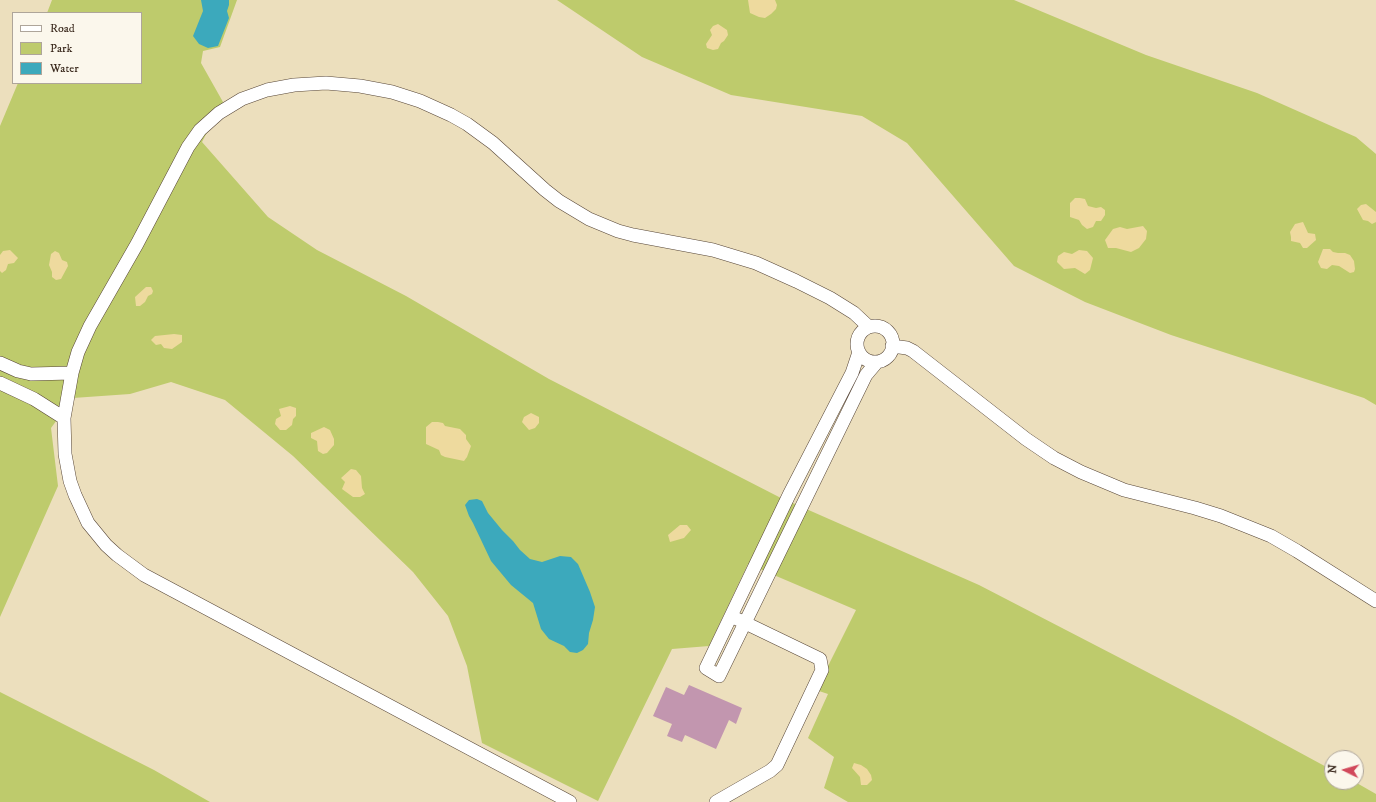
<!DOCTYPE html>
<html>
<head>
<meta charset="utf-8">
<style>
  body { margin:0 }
  #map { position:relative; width:1376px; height:802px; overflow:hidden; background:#ecdfbd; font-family:"IM FELL DW Pica",serif }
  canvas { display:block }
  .legend { position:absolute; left:12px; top:12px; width:130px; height:72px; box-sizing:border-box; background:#fbf7ec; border:1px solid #aea59a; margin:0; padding:5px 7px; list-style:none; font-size:12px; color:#3b2a1e }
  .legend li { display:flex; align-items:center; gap:8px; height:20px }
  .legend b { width:20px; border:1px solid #aea59a }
  .north { position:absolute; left:1324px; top:750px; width:40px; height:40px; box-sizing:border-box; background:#fbf7ec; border:1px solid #aea59a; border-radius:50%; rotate:275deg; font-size:11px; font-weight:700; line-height:16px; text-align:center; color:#3b2a1e }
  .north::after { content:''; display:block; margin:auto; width:14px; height:18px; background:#d1495b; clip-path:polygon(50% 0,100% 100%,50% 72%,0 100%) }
</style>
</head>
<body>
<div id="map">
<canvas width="1376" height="802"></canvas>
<ul class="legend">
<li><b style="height:5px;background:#fff"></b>Road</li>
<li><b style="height:11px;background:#becb6c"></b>Park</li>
<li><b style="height:11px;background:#3ca9bc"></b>Water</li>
</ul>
<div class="north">N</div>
</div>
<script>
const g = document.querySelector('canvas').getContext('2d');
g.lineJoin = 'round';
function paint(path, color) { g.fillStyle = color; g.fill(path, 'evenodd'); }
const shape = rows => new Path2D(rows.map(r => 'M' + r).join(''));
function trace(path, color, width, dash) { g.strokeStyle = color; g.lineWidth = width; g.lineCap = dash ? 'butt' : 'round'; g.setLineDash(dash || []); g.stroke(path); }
paint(shape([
  [52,0,237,0,220,47,203,51,201,63,223,102,202,142,268,217,317,250,406,296,549,379,779,497,979,585,1234,717,1332,770,1332,782,1355,782,1376,794,1376,802,848,802,824,788,834,757,808,738,828,694,816,690,856,610,748,564,709,646,672,649,598,801,482,743,467,666,448,616,413,572,293,456,225,400,171,382,130,394,73,398,51,428,58,486,0,617,0,126,18,83,141,83,141,13,47,13],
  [557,0,1014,0,1146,55,1257,93,1356,137,1376,154,1376,405,1364,398,1171,335,1085,302,1014,266,907,143,862,116,731,95,642,57],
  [0,692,154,770,210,802,0,802]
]), '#becb6c');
paint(shape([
  [748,0,775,0,777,5,776,9,771,14,765,18,759,17,750,13],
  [718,24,727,30,728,35,724,41,721,43,718,49,713,50,707,48,706,44,712,35,710,30,713,26],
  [1075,198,1080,198,1085,199,1088,206,1096,208,1101,207,1105,210,1105,215,1101,221,1096,221,1093,227,1087,229,1082,225,1079,220,1070,217,1070,203],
  [1366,204,1376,212,1376,222,1372,224,1368,221,1363,220,1357,209,1361,205],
  [1303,222,1308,233,1315,234,1316,240,1307,248,1303,248,1300,243,1291,241,1291,237,1290,232,1295,224],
  [1143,226,1147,231,1146,239,1139,248,1131,252,1116,248,1108,248,1105,240,1113,229,1120,227,1127,229],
  [1323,249,1330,249,1333,252,1338,253,1345,253,1350,255,1354,261,1355,269,1354,272,1350,273,1339,266,1332,265,1327,269,1321,268,1318,262],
  [10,250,18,258,14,263,8,264,6,270,2,273,0,271,0,255,3,251],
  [1079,250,1087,251,1093,258,1090,270,1085,274,1075,268,1064,269,1057,262,1058,256,1064,252,1072,254],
  [55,251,59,253,62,260,67,262,68,266,61,279,56,280,52,277,52,272,49,265,51,254],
  [146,287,151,287,153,291,152,294,148,296,145,302,140,306,136,306,135,297],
  [174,334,182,335,182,342,172,349,164,348,161,344,156,345,151,340,155,336],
  [290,406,296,408,296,416,293,419,292,425,286,430,280,430,275,424,276,419,281,416,279,409],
  [531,413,539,417,539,423,535,428,529,430,522,422,524,417],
  [432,422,438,422,443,423,445,426,460,429,466,435,466,439,471,446,467,457,464,461,445,457,441,455,439,450,426,444,426,427],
  [324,427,330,430,334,439,334,445,327,453,323,454,318,451,317,441,311,438,311,433],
  [351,469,356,470,361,476,362,488,365,494,360,497,353,497,342,489,345,482,341,478],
  [680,525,687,525,691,530,684,538,670,542,668,535],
  [854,763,861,765,867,769,871,775,872,780,867,785,861,785,860,777,852,768]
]), '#eeda9e');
paint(shape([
  [201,0,229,0,229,5,227,11,229,18,218,46,208,48,199,44,193,36,203,11],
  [477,499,482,501,488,513,502,530,513,541,520,550,530,559,542,562,560,556,571,557,578,564,590,592,595,607,593,620,589,633,588,644,583,650,577,653,570,652,564,646,549,639,541,629,533,603,511,585,491,561,473,523,469,516,465,505,469,500]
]), '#3ca9bc');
paint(shape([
  [689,685,742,708,736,724,729,720,716,749,685,735,682,742,667,736,672,724,653,716,666,687,684,695]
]), '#c296af');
const minor = shape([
  '857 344a18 18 0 1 1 36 0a18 18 0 1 1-36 0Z',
  [892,346,907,348,913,351,1026,439,1054,458,1081,472,1124,490,1195,508,1221,516,1271,536,1297,551,1376,601],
  [859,352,852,373,789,495,706,668,719,676,866,375,877,362],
  [0,363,18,371,31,374,72,373],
  [0,383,34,399,64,418],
  [570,802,144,575,117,555,106,545,88,523,75,495,70,481,65,454,64,418,72,373,78,352,90,326,137,244,188,147,200,130,219,113,242,99,267,90,294,85,326,83,360,86,392,92,420,101,451,115,467,124,493,143,545,190,559,201,589,219,618,231,633,235,713,250,756,263,796,281,830,298,854,313,869,327],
  [716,802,770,771,777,765,822,670,820,659,737,619]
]);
trace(minor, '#564536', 14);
trace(minor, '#fff', 13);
</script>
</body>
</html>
